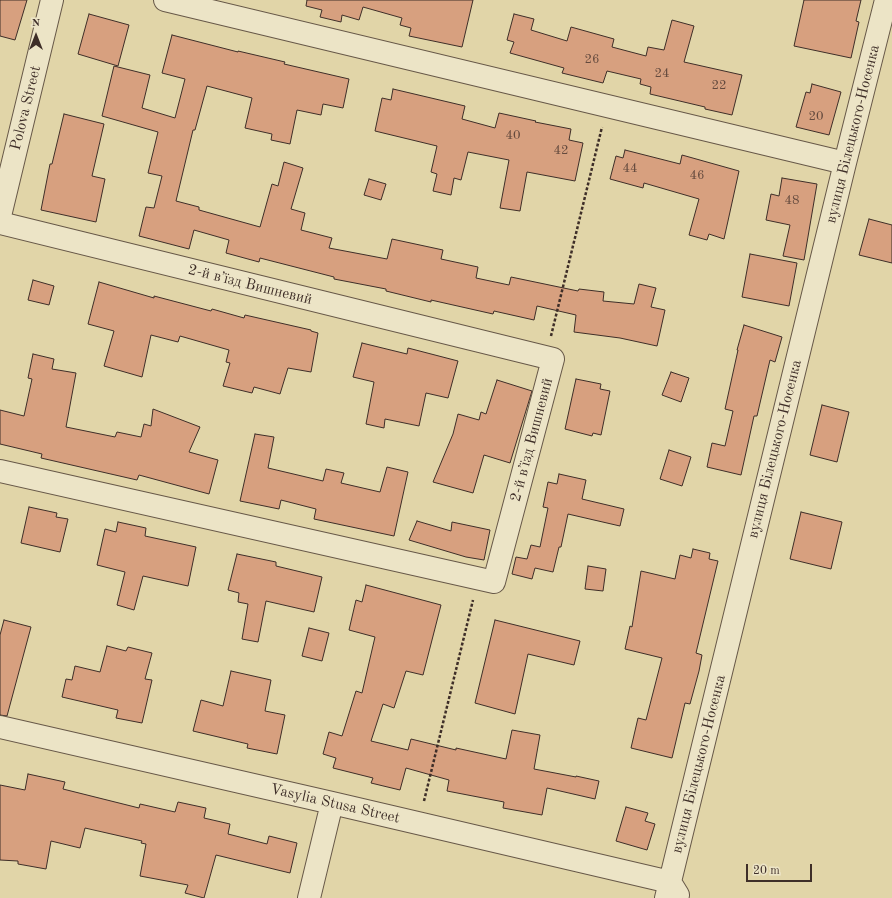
<!DOCTYPE html>
<html>
<head>
<meta charset="utf-8">
<style>
  body { margin:0 }
  #map { position:relative; width:892px; height:898px; overflow:hidden; background:#e1d5a8; font-family:"Old Standard TT",serif }
  canvas { display:block }
  .north { position:absolute; left:16px; top:16px; width:40px; height:40px; -webkit-text-stroke:3px #ece4c6; paint-order:stroke; rotate:0deg; font-size:11px; font-weight:700; line-height:16px; text-align:center; color:#3e2e28 }
  .north::after { content:''; display:block; margin:auto; width:14px; height:18px; background:#3e2e28; clip-path:polygon(50% 0,100% 100%,50% 72%,0 100%) }
  .scale { position:absolute; left:746px; top:864px; width:66px; height:18px; box-sizing:border-box; border:2px solid #3e2e28; border-top:0; padding-left:5px; font-size:12px; line-height:14px; white-space:nowrap; color:#3e2e28; -webkit-text-stroke:3px #ece4c6; paint-order:stroke }
</style>
</head>
<body>
<div id="map">
<canvas width="892" height="898"></canvas>
<div class="north">N</div>
<div class="scale">20 m</div>
</div>
<script>
const g = document.querySelector('canvas').getContext('2d');
g.lineJoin = 'round';
function paint(path, color) { g.fillStyle = color; g.fill(path, 'evenodd'); }
const shape = rows => new Path2D(rows.map(r => 'M' + r).join(''));
function trace(path, color, width, dash) { g.strokeStyle = color; g.lineWidth = width; g.lineCap = dash ? 'butt' : 'round'; g.setLineDash(dash || []); g.stroke(path); }
function write(font, color, halo, rows, align = 'center') {
  g.font = font + ' "Old Standard TT",serif'; g.lineWidth = 3.5; g.setLineDash([]); g.textBaseline = 'middle'; g.strokeStyle = halo; g.fillStyle = color; for (const [text, x, y, turn = 0] of rows) {
    g.save(); g.translate(x, y); g.rotate((+turn || 0) * Math.PI / 180); g.textAlign = isNaN(turn) ? turn : align; if (halo) g.strokeText(text, 0, 0); g.fillText(text, 0, 0); g.restore();
  }
}
const building = shape([
  [0,0,27,0,15,40,0,36,0,0],
  [307,0,473,0,462,47,409,36,411,28,400,25,402,18,363,7,359,20,342,15,341,22,320,17,322,10,306,6,307,0],
  [804,0,861,0,856,21,859,22,851,58,794,46,804,0],
  [89,14,129,25,118,66,78,54,89,14],
  [514,14,534,19,531,30,567,41,571,27,614,39,612,47,646,56,648,47,664,50,672,20,694,26,684,62,742,75,732,115,705,109,705,107,650,94,651,87,640,84,641,79,607,71,603,83,562,73,564,68,510,53,514,42,507,40,514,14],
  [172,35,238,52,238,51,285,62,284,64,349,79,343,108,323,104,321,115,297,110,290,144,271,140,272,134,245,128,252,98,207,86,195,130,193,130,176,201,199,207,199,210,260,227,272,184,278,186,284,162,303,168,291,209,305,213,301,230,332,238,329,248,387,259,392,239,443,250,441,259,478,267,476,278,509,285,511,277,578,291,579,289,604,292,603,301,634,304,639,284,656,288,651,307,665,310,657,346,620,338,574,332,576,315,537,306,534,320,494,311,493,314,431,300,431,302,386,291,386,289,334,279,334,277,260,258,259,262,226,253,229,240,194,230,189,249,139,236,146,207,154,208,162,176,148,173,158,132,102,116,114,66,150,75,142,108,175,118,185,79,162,73,172,35],
  [812,84,841,92,829,135,796,127,806,92,810,93,812,84],
  [393,89,465,106,462,119,495,128,499,113,536,121,535,122,571,129,569,140,583,143,575,181,527,172,520,211,500,208,509,160,468,152,461,180,454,178,451,195,433,191,437,174,431,172,437,146,375,131,382,98,391,100,393,89],
  [64,114,104,124,92,176,105,179,96,222,41,210,50,164,52,164,64,114],
  [625,150,680,164,682,155,739,171,724,239,709,234,707,240,689,235,699,199,644,183,643,188,610,179,616,156,623,158,625,150],
  [782,178,817,184,804,260,783,256,790,225,766,220,771,194,779,196,782,178],
  [369,179,386,184,381,200,364,195,369,179],
  [869,219,892,225,892,263,859,255,869,219],
  [750,254,797,263,789,306,742,297,750,254],
  [33,280,54,286,49,305,28,300,33,280],
  [99,282,154,298,154,296,211,311,212,309,244,318,245,315,311,330,311,331,318,333,311,372,288,368,280,394,254,387,252,393,223,386,230,363,226,362,229,350,180,336,178,342,151,335,142,377,104,366,114,331,88,324,99,282],
  [744,325,782,337,775,362,770,360,757,416,754,416,741,475,707,467,712,443,725,446,733,411,725,409,738,350,737,350,744,325],
  [362,343,407,354,408,348,458,361,448,398,426,393,419,426,385,419,384,428,366,424,374,382,353,377,362,343],
  [33,354,54,359,52,369,76,373,66,427,115,437,117,432,141,437,144,424,151,426,153,409,200,427,189,452,218,460,209,494,139,475,137,480,41,458,42,454,0,444,0,410,24,416,32,379,28,378,33,354],
  [671,372,689,378,681,402,662,395,671,372],
  [576,379,601,384,600,389,610,391,601,435,593,433,592,436,565,429,576,379],
  [497,380,532,391,510,463,484,455,473,493,433,482,453,434,458,414,479,420,481,412,486,414,497,380],
  [822,405,849,412,837,462,810,455,822,405],
  [255,434,274,437,268,468,323,481,326,469,344,473,341,483,380,492,387,467,408,472,394,536,314,519,316,509,281,500,279,509,240,501,255,434],
  [669,450,691,457,682,486,660,479,669,450],
  [559,474,586,480,582,499,624,509,620,526,568,514,561,547,559,547,553,572,535,568,532,579,512,574,516,557,527,559,531,545,540,547,548,508,543,507,548,482,557,484,559,474],
  [29,507,57,513,56,517,68,519,60,552,21,543,29,507],
  [801,512,842,522,831,569,790,559,801,512],
  [417,521,451,531,452,522,490,530,484,560,466,557,409,540,417,521],
  [118,522,146,528,145,536,196,547,188,586,143,576,134,610,117,605,125,572,97,565,105,529,116,532,118,522],
  [693,549,710,553,709,559,718,561,696,653,702,655,699,671,690,704,685,703,672,758,631,748,638,718,646,720,662,658,625,649,630,626,632,627,641,571,675,579,680,555,691,558,693,549],
  [237,554,276,562,276,566,322,577,314,612,266,601,258,642,242,639,248,604,238,602,239,593,228,590,237,554],
  [588,566,606,569,603,591,585,589,588,566],
  [366,585,441,605,423,675,406,671,394,708,383,704,371,741,408,750,411,739,456,750,456,748,506,759,512,730,540,735,534,769,576,777,576,776,599,781,595,799,547,788,542,815,503,808,504,802,447,791,449,780,406,768,400,790,371,783,373,778,333,768,336,758,323,754,329,732,342,736,356,691,362,693,375,637,349,630,356,600,362,602,366,585],
  [4,620,31,627,7,716,0,715,0,635,4,620],
  [495,620,580,641,574,665,528,654,515,714,475,703,495,620],
  [309,628,329,633,322,661,302,656,309,628],
  [107,646,126,651,128,647,152,653,145,679,152,680,142,723,116,718,118,710,62,697,66,679,72,680,75,666,100,672,107,646],
  [231,671,271,680,265,711,285,715,277,754,247,748,248,744,193,731,201,700,223,706,231,671],
  [28,774,65,782,63,789,139,808,140,804,175,812,178,802,206,808,204,818,230,824,228,834,267,844,269,836,297,843,290,873,216,855,204,898,185,893,188,885,140,876,146,844,141,843,142,841,85,828,80,848,51,841,46,869,18,864,18,861,0,860,0,785,25,790,28,774],
  [626,807,648,813,645,821,655,824,647,850,616,841,626,807]
]);
paint(building, '#d7a07f');
trace(building, '#3e2e28', 1);
const minor = shape([
  [165,0,845,163],
  [0,216,52,0],
  [0,223,553,359,494,582,0,471],
  [0,727,332,803,670,882,678,895],
  [309,898,332,803],
  [666,898,845,163,886,0]
]);
trace(minor, '#675848', 24);
trace(shape([
  [551,336,602,127],
  [424,801,473,600]
]), '#3e2e28', 2.5, [3, 2]);
trace(minor, '#ece4c6', 22);
write('13px', '#644a3e', null, [
  ["26",592,60],
  ["24",662,74],
  ["22",719,86],
  ["20",816,117],
  ["40",513,136],
  ["42",561,151],
  ["44",630,169],
  ["46",697,176],
  ["48",792,201]
]);
write('15px', '#3e2e28', '#ece4c6', [
  ["Polova Street",26,108,-76],
  ["вулиця Білецького-Носенка",853,134,-76],
  ["2-й вʼїзд Вишневий",250,285,14],
  ["2-й вʼїзд Вишневий",532,440,-75],
  ["вулиця Білецького-Носенка",775,449,-76],
  ["вулиця Білецького-Носенка",699,764,-76],
  ["Vasylia Stusa Street",335,804,13]
]);
</script>
</body>
</html>
